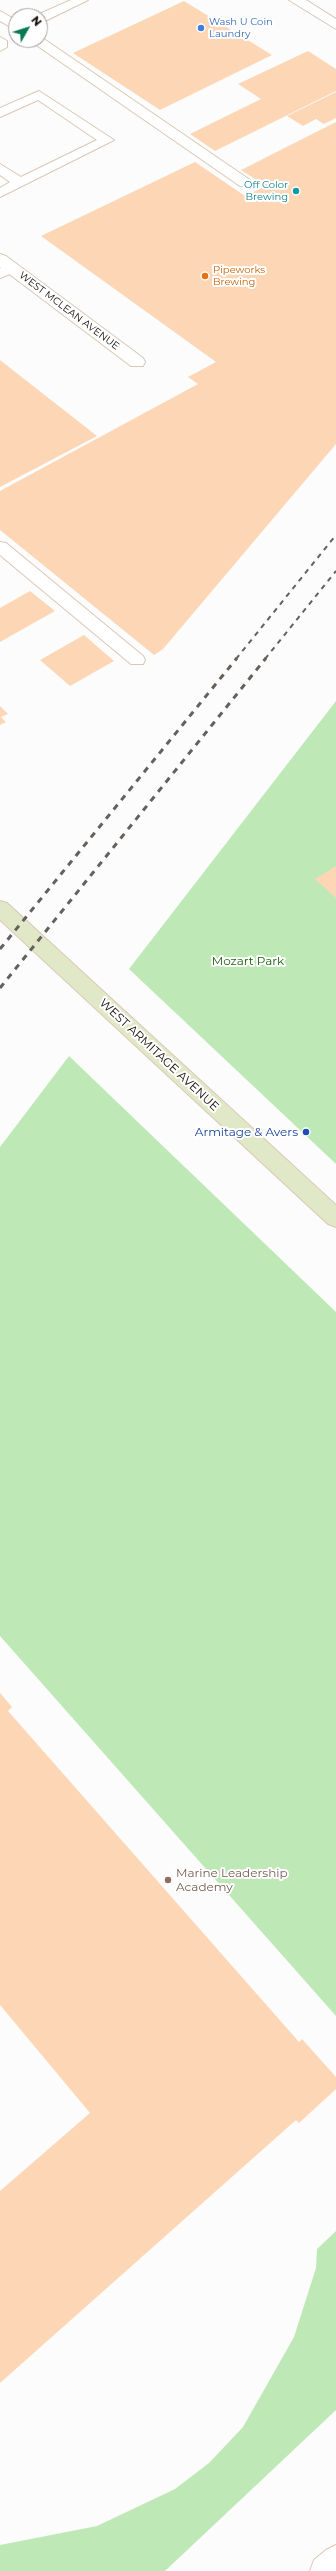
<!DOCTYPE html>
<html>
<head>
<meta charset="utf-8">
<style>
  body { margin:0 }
  #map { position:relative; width:336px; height:2571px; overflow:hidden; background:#fbfcfb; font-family:Montserrat,sans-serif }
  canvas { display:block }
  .north { position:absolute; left:8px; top:8px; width:40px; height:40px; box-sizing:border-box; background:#fff; border:1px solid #a09d9b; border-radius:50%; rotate:51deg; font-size:11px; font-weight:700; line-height:16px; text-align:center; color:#110a05 }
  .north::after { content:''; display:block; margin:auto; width:14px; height:18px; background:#077955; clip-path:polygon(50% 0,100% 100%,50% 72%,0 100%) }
</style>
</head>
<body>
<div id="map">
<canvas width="336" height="2571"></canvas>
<div class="north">N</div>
</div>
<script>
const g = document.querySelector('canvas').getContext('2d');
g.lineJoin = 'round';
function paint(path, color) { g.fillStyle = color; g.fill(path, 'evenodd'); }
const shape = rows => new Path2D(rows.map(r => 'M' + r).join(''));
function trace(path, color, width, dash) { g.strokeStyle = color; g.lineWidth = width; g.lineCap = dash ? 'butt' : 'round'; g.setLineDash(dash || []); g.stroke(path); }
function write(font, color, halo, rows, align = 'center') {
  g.font = font + ' Montserrat,sans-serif'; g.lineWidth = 4; g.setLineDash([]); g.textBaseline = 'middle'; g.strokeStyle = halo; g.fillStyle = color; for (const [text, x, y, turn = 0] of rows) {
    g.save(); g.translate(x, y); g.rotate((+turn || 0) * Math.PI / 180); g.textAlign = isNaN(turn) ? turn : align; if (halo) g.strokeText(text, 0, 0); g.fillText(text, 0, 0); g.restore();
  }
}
paint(shape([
  [336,701,336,1164,129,969],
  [69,1056,336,1312,336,2016,0,1636,0,1147],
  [336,2231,336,2410,165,2571,0,2571,0,2545,97,2526,175,2489,209,2463,243,2427,294,2337,316,2268,317,2249]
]), '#bfe8b7');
paint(shape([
  [184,1,272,55,160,110,73,53],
  [308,51,336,69,336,91,215,151,190,134,261,99,238,84],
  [336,92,336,118,324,124,316,119,303,126,287,116],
  [336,122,336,444,163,649,154,655,0,530,0,491,198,384,188,377,216,362,41,236,195,162,245,196,266,186,241,170],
  [0,360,97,436,0,487],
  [30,591,55,611,0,642,0,608],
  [84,635,114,661,70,686,40,660],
  [0,706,8,714,1,717,6,722,0,725],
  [336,866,336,898,315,879],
  [0,1693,12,1707,8,1711,299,2042,302,2039,336,2077,336,2089,299,2123,296,2120,0,2383,0,2191,90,2113,0,2005]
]), '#fdd6b6');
const lane = shape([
  [71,0,88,0,45,21,40,22,40,16,35,16,71,0],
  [0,11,16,20,16,30,0,21,0,11],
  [0,37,7,41,7,47,0,51,0,37],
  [41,37,250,180,252,183,250,186,240,186,29,40,40,40,41,37],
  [39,91,114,140,0,197,0,188,10,182,0,175,0,164,21,177,97,140,38,100,0,117,0,108,39,91],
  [12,264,19,268,17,271,0,278,0,268,12,264],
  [0,542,6,543,143,656,145,660,143,664,131,664,0,555,0,542]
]);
const street = shape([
  [289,0,306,0,336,19,336,29,289,0],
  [0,254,6,256,143,358,145,362,143,366,131,366,0,267,0,254],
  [336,2545,336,2571,310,2571,314,2560,326,2550,336,2545]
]);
const secondary = shape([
  [0,901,7,903,336,1205,336,1227,328,1224,0,920,0,901]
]);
trace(lane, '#dcc7b5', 2);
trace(street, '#dcc7b5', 2);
trace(secondary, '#dcc7b5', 2);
paint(lane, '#fff');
paint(street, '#fff');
paint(secondary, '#e1e8c7');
trace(shape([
  [236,659,336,535],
  [265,659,336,571]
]), '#64605d', 2, [5, 5]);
trace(shape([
  [0,949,237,658],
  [0,988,266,658]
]), '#64605d', 3, [6, 6]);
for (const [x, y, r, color] of [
  [201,28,4,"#3f7fe0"],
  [296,191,4,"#0f9aa8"],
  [205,276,4,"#e8710a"],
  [306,1132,4,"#1a4fb4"],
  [168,1880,4,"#8d6e63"]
]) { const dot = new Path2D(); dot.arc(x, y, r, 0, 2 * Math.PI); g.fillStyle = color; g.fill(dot); trace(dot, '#fff', 1.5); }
write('10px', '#366cbe', '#fff', [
  ["Wash U Coin",209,22],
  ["Laundry",209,34]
], 'left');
write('10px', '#0d838f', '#fff', [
  ["Off Color",288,185],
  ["Brewing",288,197]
], 'right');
write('10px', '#c56008', '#fff', [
  ["Pipeworks",213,270],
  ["Brewing",213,282]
], 'left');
write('10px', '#110a05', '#fff', [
  ["WEST MCLEAN AVENUE",69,311,37]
]);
write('12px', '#195f0a', '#fff', [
  ["Mozart Park",248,961]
]);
write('12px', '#110a05', '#fff', [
  ["WEST ARMITAGE AVENUE",159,1055,43]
]);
write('12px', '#164399', '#fff', [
  ["Armitage & Avers",298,1132]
], 'right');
write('12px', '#785e54', '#fff', [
  ["Marine Leadership",176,1873],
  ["Academy",176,1887]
], 'left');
</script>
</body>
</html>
